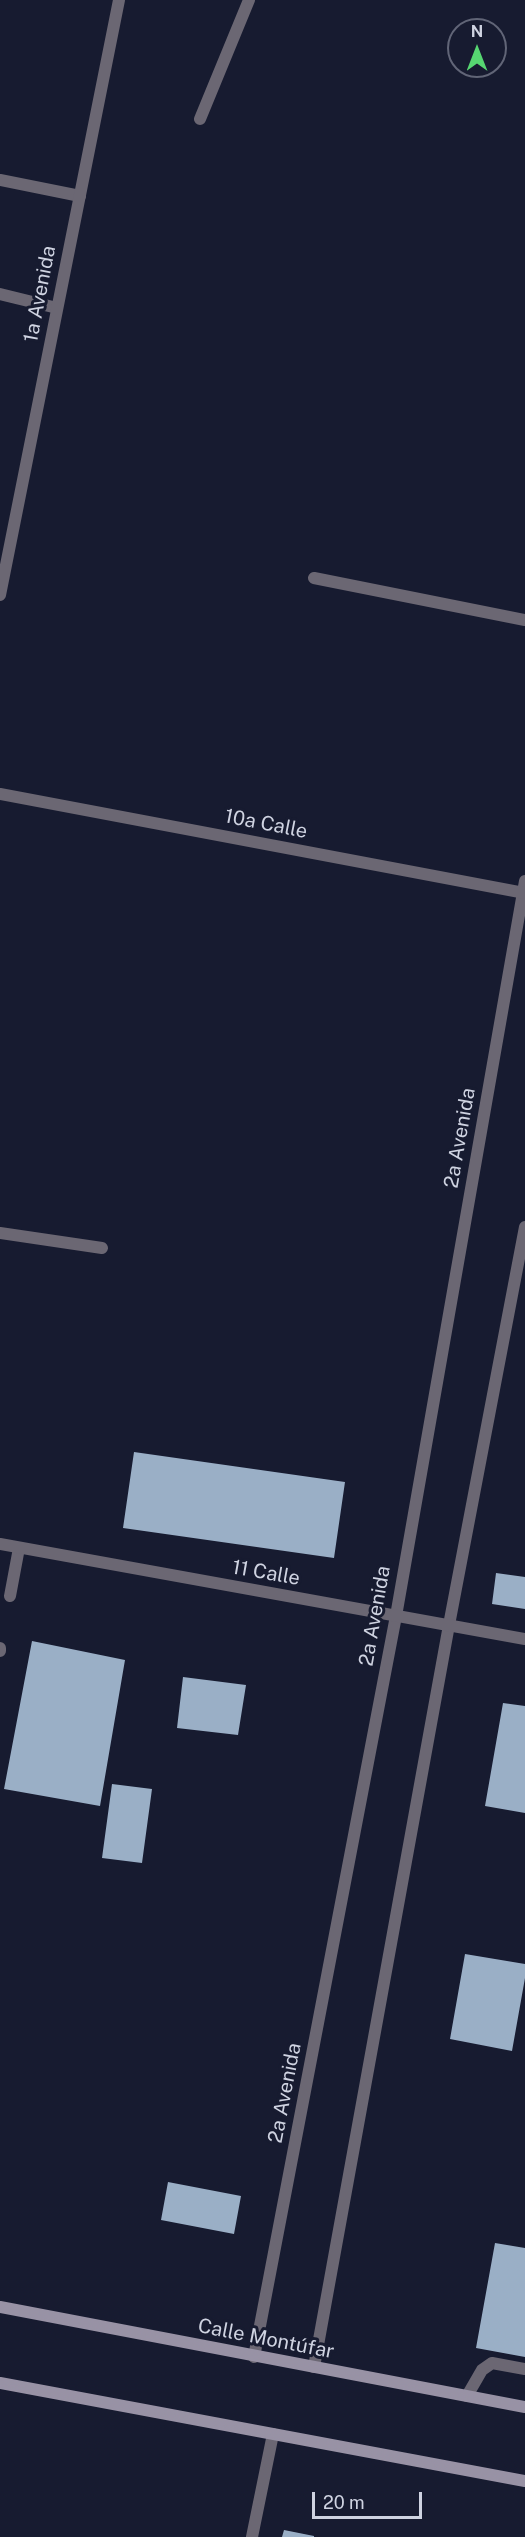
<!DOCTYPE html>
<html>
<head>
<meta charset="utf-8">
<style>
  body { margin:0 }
  #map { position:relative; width:525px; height:2537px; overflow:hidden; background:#171b30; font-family:"Public Sans",sans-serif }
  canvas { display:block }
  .north { position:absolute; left:447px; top:18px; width:60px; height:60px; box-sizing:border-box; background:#171b30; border:2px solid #616577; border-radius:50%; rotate:0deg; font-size:16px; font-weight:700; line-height:24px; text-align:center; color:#cfd3e1 }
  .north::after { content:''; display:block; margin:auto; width:21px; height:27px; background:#56d671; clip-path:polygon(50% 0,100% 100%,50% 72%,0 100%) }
  .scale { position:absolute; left:312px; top:2492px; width:110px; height:27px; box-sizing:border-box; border:3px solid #cfd3e1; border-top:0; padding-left:8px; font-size:18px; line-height:21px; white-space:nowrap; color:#cfd3e1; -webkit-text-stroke:4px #171b30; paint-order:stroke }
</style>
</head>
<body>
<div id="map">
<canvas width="525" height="2537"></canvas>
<div class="north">N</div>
<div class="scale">20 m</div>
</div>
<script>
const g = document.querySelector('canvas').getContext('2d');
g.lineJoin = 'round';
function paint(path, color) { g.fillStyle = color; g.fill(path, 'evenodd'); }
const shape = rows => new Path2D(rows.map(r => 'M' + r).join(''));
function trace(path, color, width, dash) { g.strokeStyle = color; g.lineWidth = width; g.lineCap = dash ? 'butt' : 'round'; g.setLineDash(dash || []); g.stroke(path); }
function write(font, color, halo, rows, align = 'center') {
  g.font = font + ' "Public Sans",sans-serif'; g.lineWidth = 6; g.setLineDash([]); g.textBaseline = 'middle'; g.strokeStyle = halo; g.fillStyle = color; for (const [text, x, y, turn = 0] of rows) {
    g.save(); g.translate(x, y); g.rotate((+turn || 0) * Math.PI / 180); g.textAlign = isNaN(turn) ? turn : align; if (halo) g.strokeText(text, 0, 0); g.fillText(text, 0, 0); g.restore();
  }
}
paint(shape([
  [134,1452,345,1482,334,1558,123,1528],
  [496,1573,525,1577,525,1609,492,1604],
  [32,1641,125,1660,100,1806,4,1789],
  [183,1677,246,1685,238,1735,177,1728],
  [503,1703,525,1706,525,1813,485,1806],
  [112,1784,152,1789,142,1863,102,1858],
  [465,1954,525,1964,525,1978,512,2051,450,2039],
  [168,2182,241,2196,234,2234,161,2220],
  [495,2243,525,2248,525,2357,476,2348],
  [284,2530,314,2536,314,2537,282,2537]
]), '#9aafc6');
trace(shape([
  [200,119,249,0],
  [0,180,80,196],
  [0,294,57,308],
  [314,578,525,620],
  [0,1233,102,1248],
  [10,1596,19,1548],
  [0,1651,0,1648],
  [467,2396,482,2370,492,2363,525,2369],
  [252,2537,273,2434]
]), '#6b6773', 12);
trace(shape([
  [0,595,119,0],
  [254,2357,396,1616,525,881],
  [314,2367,449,1625,525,1227]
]), '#6b6773', 12);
trace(shape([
  [0,794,525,893],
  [0,1544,525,1639]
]), '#6b6773', 12);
trace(shape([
  [0,2307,525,2407],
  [0,2383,525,2481]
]), '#9892a5', 12);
write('20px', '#cfd3e1', '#171b30', [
  ["1a Avenida",40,294,-79],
  ["10a Calle",266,824,11],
  ["2a Avenida",460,1138,-80],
  ["11 Calle",266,1573,10],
  ["2a Avenida",375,1616,-80],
  ["2a Avenida",285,2093,-79],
  ["Calle Montúfar",266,2339,11]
]);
</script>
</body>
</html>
